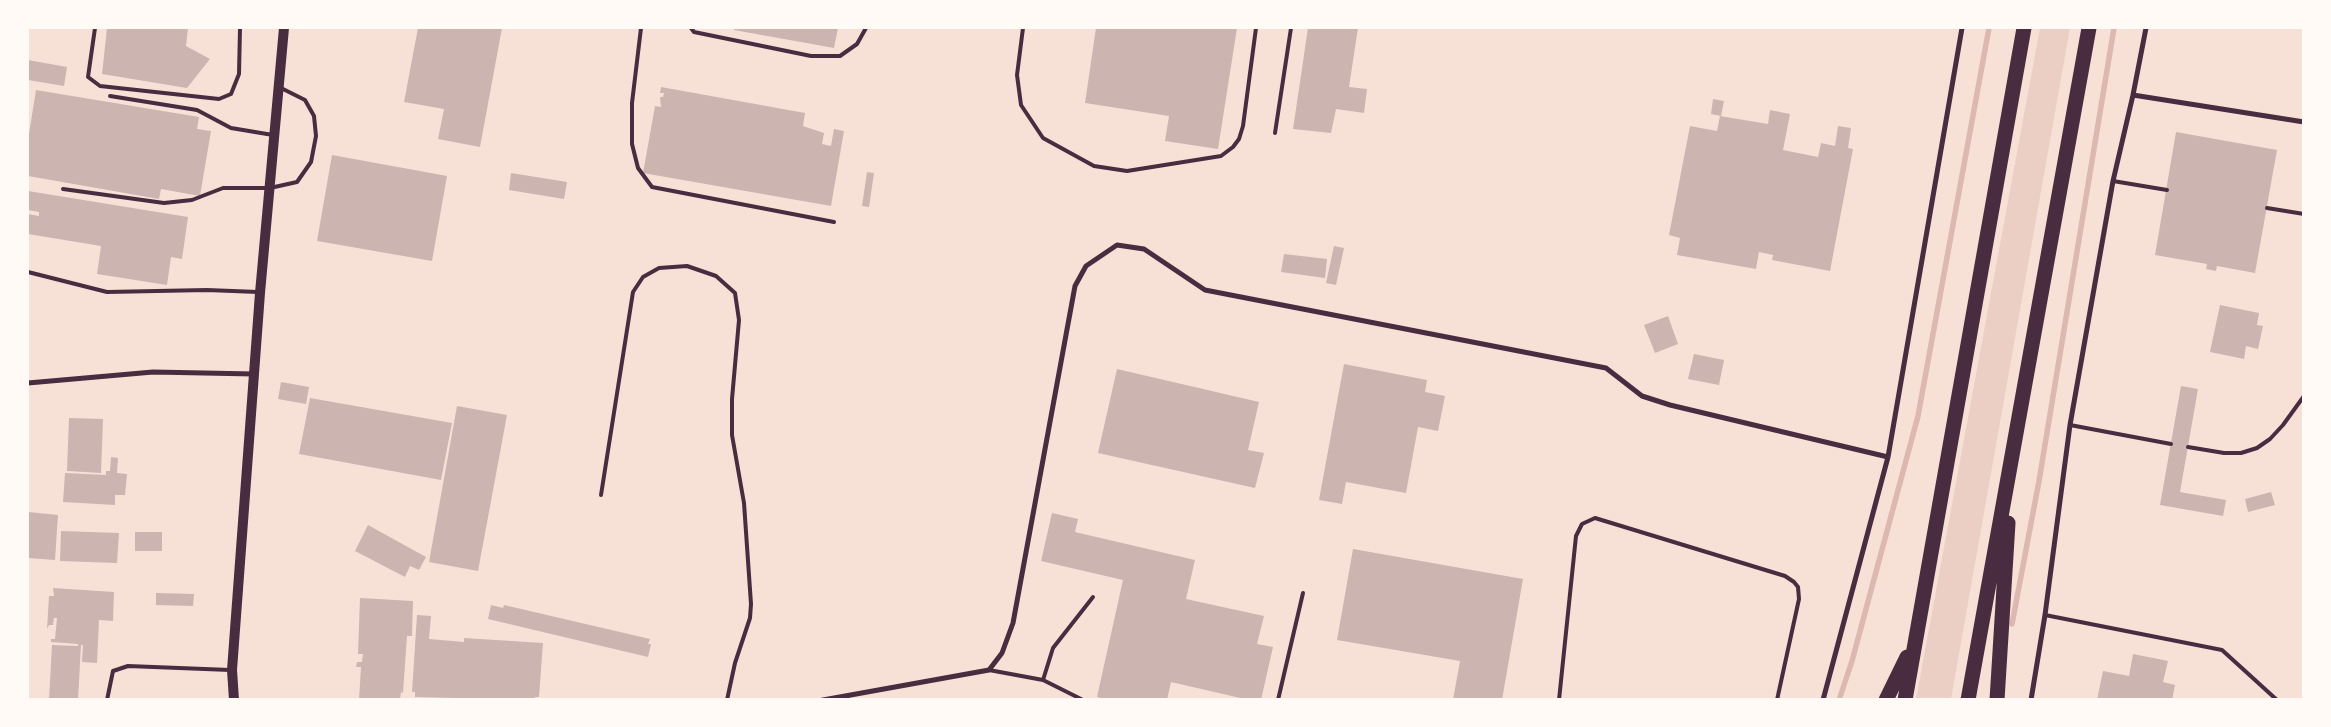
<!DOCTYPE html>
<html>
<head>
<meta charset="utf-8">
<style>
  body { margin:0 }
  #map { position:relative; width:2331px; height:727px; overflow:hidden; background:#f7e1d7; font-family:Rubik,sans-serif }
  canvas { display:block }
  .frame { position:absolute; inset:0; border:29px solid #fffaf5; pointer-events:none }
</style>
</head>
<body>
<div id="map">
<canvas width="2331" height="727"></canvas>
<div class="frame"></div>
</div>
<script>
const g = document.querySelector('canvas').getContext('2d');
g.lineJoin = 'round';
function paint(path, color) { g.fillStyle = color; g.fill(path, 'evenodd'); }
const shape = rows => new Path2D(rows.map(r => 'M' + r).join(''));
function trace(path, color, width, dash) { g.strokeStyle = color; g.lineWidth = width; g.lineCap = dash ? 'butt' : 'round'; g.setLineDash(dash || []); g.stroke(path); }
paint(shape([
  [2040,28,2070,28,1951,699,1916,699]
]), '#ebcfc5');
trace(shape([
  [2012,624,2039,481,2114,28],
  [1839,700,1852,661,1918,416,1989,28]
]), '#dcb8b0', 5.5);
paint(shape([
  [107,28,188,28,186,46,210,59,187,88,102,74],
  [418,28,502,28,480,147,438,139,444,109,404,102],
  [734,28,838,28,834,48,734,30],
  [1096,28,1237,28,1218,149,1165,141,1169,116,1085,103],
  [1308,28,1358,28,1349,87,1367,89,1364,113,1336,109,1331,133,1293,129],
  [28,60,67,67,64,86,28,80],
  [661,87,805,113,803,126,824,133,822,144,831,146,834,129,844,131,831,206,643,173,655,106,661,107,660,97,663,97,664,93,660,93],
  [36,90,199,117,197,129,211,131,200,196,161,189,159,199,28,176,28,140],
  [1713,99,1724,101,1721,116,1711,114],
  [1770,110,1790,114,1783,150,1818,157,1821,143,1835,146,1838,126,1851,128,1848,148,1853,149,1830,271,1772,260,1773,255,1759,252,1756,269,1677,255,1680,238,1669,235,1690,126,1717,131,1720,116,1768,124],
  [2176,132,2277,150,2255,273,2217,266,2216,271,2206,269,2207,264,2155,255],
  [332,155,447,176,432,261,317,241],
  [867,172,874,173,869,207,862,206],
  [511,173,567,182,564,199,509,190],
  [28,191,188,217,182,259,171,257,167,285,97,274,101,246,28,234,28,214,39,216,39,212,28,210],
  [1334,246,1344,248,1336,285,1326,283],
  [1284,254,1327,259,1325,278,1281,272],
  [2220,305,2259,313,2257,325,2263,326,2258,349,2246,346,2244,359,2210,352],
  [1668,316,1678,344,1655,353,1644,325],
  [1694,354,1724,360,1719,385,1688,379],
  [1344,364,1427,380,1425,392,1445,396,1438,431,1418,427,1406,493,1346,482,1342,504,1319,500],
  [1117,369,1259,402,1248,450,1264,453,1255,488,1098,453],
  [281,382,309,387,306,404,278,399],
  [2181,386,2198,389,2180,492,2226,500,2223,516,2160,505],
  [310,398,452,423,441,480,299,454],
  [457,406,507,415,478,571,429,562],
  [69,418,103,419,101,473,67,471],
  [111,457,118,458,117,473,127,474,125,495,115,495,115,505,63,502,65,473,106,475,106,471,110,471],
  [2271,492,2275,505,2248,512,2245,499],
  [28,512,58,515,55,560,28,558],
  [1052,513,1078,519,1075,532,1195,560,1186,599,1264,616,1257,644,1273,647,1261,700,1249,700,1171,682,1167,700,1109,700,1097,697,1123,580,1041,561],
  [368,525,426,557,419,570,410,566,405,577,355,551],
  [61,531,119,533,117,563,60,561],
  [135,532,162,532,162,551,135,551],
  [1353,549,1523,579,1502,700,1453,700,1460,661,1337,640],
  [53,588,114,592,113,621,99,620,97,663,82,662,83,645,81,645,78,700,49,700,52,645,78,646,78,644,51,642,51,639,55,639,57,618,54,618,53,625,49,625,47,629,49,596,54,596],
  [156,593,194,594,193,606,156,605],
  [360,598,413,601,412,636,407,636,403,693,401,692,400,700,359,700,361,667,356,667,357,662,362,662,363,654,358,654],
  [491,605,503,608,504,605,650,639,648,644,651,644,648,657,488,619],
  [417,615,431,616,429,639,464,642,464,638,543,643,539,697,535,697,534,700,415,697,415,692,412,692],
  [2133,654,2168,661,2163,682,2175,685,2172,700,2097,700,2103,671,2129,676]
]), '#ccb4b1');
trace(shape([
  [95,28,88,77,100,86,219,99,231,94,239,74,240,28],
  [641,28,632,103,632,144,638,168,652,187,834,222],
  [691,28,694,32,811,56,840,56,857,44,866,28],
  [1023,28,1017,75,1021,105,1043,138,1094,166,1127,171,1221,156,1233,147,1239,139,1243,126,1256,28],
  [110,96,197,110,231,128,273,135],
  [1275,133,1291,28],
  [2113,181,2167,190],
  [63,189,164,203,192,200,223,188,270,188,297,182,311,162,316,136,314,116,305,100,281,88],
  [2267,208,2304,214],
  [28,272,107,292,207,290,258,292],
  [2070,425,2171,444],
  [2188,447,2224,453,2241,453,2257,448,2270,439,2283,425,2304,396],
  [601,495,633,292,643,277,659,268,687,266,716,276,735,293,739,320,732,399,732,435,744,503,751,604,750,618,735,663,727,700],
  [2045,615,2222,650,2277,700],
  [989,670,1043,680,1083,700],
  [1043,680,1053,648,1093,597],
  [107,700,113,671,128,666,230,670],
  [1278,700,1303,593],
  [1559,700,1576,536,1582,524,1595,518,1785,576,1794,582,1798,587,1799,599,1777,700]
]), '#4a2c40', 4);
trace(shape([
  [2133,95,2304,122],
  [28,383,153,372,254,374],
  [823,700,989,670,1002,653,1013,623,1075,286,1086,266,1117,245,1144,249,1205,290,1606,368,1642,396,1670,405,1888,457],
  [1823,700,1888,457,1962,28],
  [2031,700,2045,615,2070,425,2113,181,2133,95,2146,28]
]), '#4a2c40', 5);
trace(shape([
  [234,700,232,670,260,293,284,28]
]), '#4a2c40', 10);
trace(shape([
  [1886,700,1907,657],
  [1905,700,2024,28],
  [1968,700,2089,28],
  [1997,700,2008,523]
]), '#4a2c40', 15);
</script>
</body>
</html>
